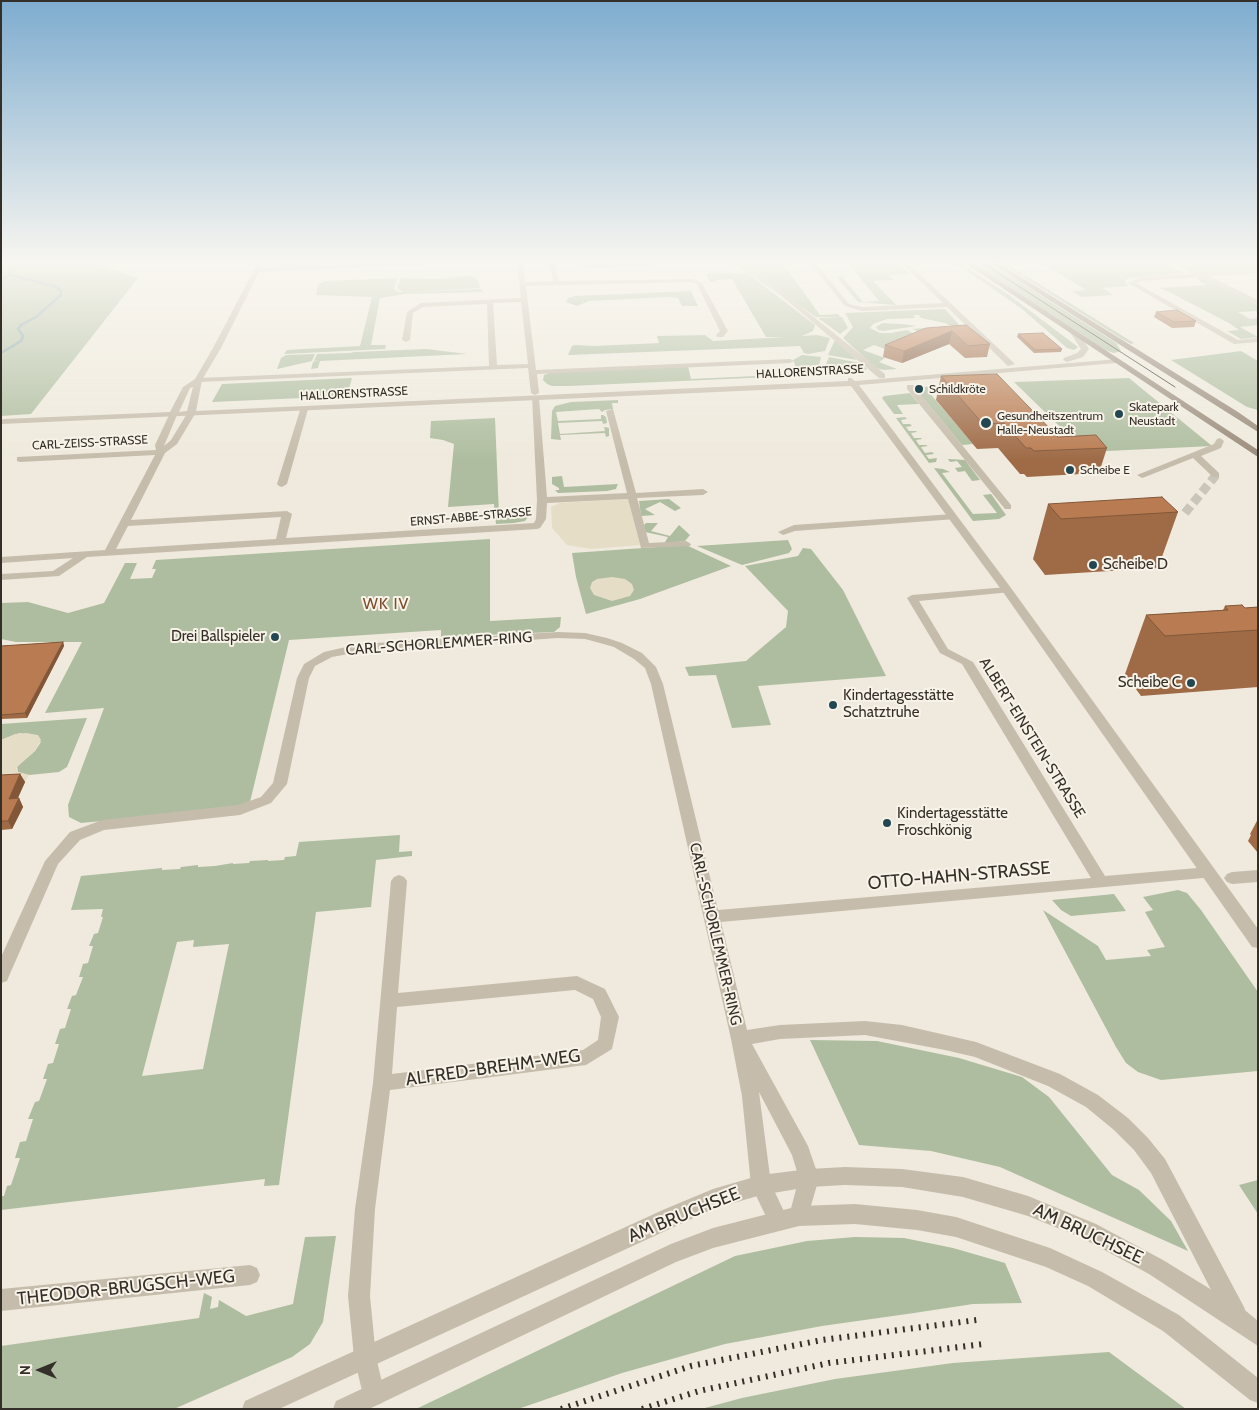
<!DOCTYPE html>
<html>
<head>
<meta charset="utf-8">
<style>
  body { margin:0 }
  #map { position:relative; width:1259px; height:1410px; overflow:hidden; background:#efeadd; font-family:Cabin,sans-serif }
  canvas { display:block }
  .frame { position:absolute; inset:0; border:2px solid #352f29; pointer-events:none }
  .north { position:absolute; left:15px; top:1345px; width:50px; height:50px; -webkit-text-stroke:4px #f8f3e9; paint-order:stroke; rotate:270deg; font-size:14px; font-weight:700; line-height:20px; text-align:center; color:#352f29 }
  .north::after { content:''; display:block; margin:auto; width:18px; height:22px; background:#352f29; clip-path:polygon(50% 0,100% 100%,50% 72%,0 100%) }
</style>
</head>
<body>
<div id="map">
<canvas width="1259" height="1410"></canvas>
<div class="frame"></div>
<div class="north">N</div>
</div>
<script>
const g = document.querySelector('canvas').getContext('2d');
g.lineJoin = 'round';
function paint(path, color) { g.fillStyle = color; g.fill(path, 'evenodd'); }
const shape = rows => new Path2D(rows.map(r => 'M' + r).join(''));
function trace(path, color, width, dash) { g.strokeStyle = color; g.lineWidth = width; g.lineCap = dash ? 'butt' : 'round'; g.setLineDash(dash || []); g.stroke(path); }
function write(font, color, halo, rows, align = 'center') {
  g.font = font + ' Cabin,sans-serif'; g.lineWidth = 4; g.setLineDash([]); g.textBaseline = 'middle'; g.strokeStyle = halo; g.fillStyle = color; for (const [text, x, y, turn = 0] of rows) {
    g.save(); g.translate(x, y); g.rotate((+turn || 0) * Math.PI / 180); g.textAlign = isNaN(turn) ? turn : align; if (halo) g.strokeText(text, 0, 0); g.fillText(text, 0, 0); g.restore();
  }
}
paint(shape([
  [1,262,101,262,100,265,138,278,31,414,1,416],
  [272,262,372,262,276,267,270,265],
  [583,262,647,262,649,266,585,268],
  [738,262,782,262,820,315,838,314,840,317,816,317],
  [847,262,896,262,910,274,889,275,894,280,873,281,896,305,858,302,836,277,847,276,843,278,863,302,879,301],
  [954,262,959,262,1009,295,1078,347,1074,350,1067,348,1022,309],
  [970,262,988,262,1116,343,1121,351,1114,353,1105,350],
  [999,262,1004,262,1134,343,1131,344,1122,339],
  [1040,262,1162,262,1184,273,1130,278,1125,280,1125,283,1129,286,1103,288,1113,295,1081,297,1072,291,1086,290],
  [1258,262,1258,271,1200,275,1176,263],
  [708,273,747,273,815,325,813,331,802,336,817,335,830,338,825,351,808,354,804,353,800,346,568,355,572,346,575,345,594,346,659,343,657,336,705,335,713,341,786,337,766,337,732,279,716,280,717,282,710,282,706,275],
  [467,275,475,277,479,282,480,288,410,292,481,289,483,292,404,294,380,298,371,345,386,345,385,349,284,354,287,350,360,346,372,297,316,295,318,285,325,281,397,278,394,289,398,292,403,292,397,288,401,278,439,279],
  [1196,278,1204,278,1258,305,1258,311,1238,312,1250,319,1258,318,1258,325,1240,327,1258,337,1241,339,1227,331,1239,330,1229,323,1169,292,1159,288,1206,285],
  [691,291,698,306,682,306,678,298,669,297,589,301,577,306,566,302,568,298,575,296],
  [945,309,960,326,955,327,963,336,949,338,951,340,933,341,927,336,912,329,923,328,951,331,953,327,945,323,921,318,919,315,913,315,915,318,887,319,873,324,870,328,880,333,891,333,907,330,918,336,917,340,911,340,912,342,888,350,874,345,863,350,885,358,879,362,897,369,884,370,876,368,843,338,853,327,845,313],
  [842,317,848,328,840,334,818,318],
  [882,323,902,324,917,326,883,331,878,330,876,327],
  [835,340,856,359,857,360,828,355],
  [426,349,467,354,320,361,318,368,311,369,313,362,319,360,314,361,317,354,350,353,342,355,354,352],
  [1241,351,1258,361,1258,410,1247,407,1171,360],
  [315,354,312,361,277,369,281,358,286,355],
  [802,355,821,357,817,375,569,386,552,386,547,384,543,380,544,375,549,373,688,366,691,379,799,374,793,360],
  [829,357,860,363,867,369,862,372,825,373,823,371],
  [352,378,347,396,212,402,222,384],
  [1129,378,1212,446,1086,452,1014,382],
  [933,386,937,389,928,391,973,444,962,445,915,388],
  [910,393,919,404,897,405,903,414,894,414,882,398,884,396],
  [618,400,618,403,612,403,613,409,605,410,602,412,599,409,556,412,558,421,601,419,601,415,603,415,606,417,607,423,603,424,602,421,558,423,560,434,605,431,604,427,605,427,609,428,609,436,606,437,605,433,560,435,561,440,551,439,552,411,555,406,571,402],
  [905,417,907,419,901,420,903,424,910,424,912,426,906,427,909,431,916,431,917,432,911,433,914,438,921,438,922,439,916,440,919,445,926,445,928,446,921,447,925,453,932,452,934,454,926,455,929,459,937,458,936,462,929,463,896,418],
  [495,418,499,515,521,514,521,508,531,508,529,516,525,521,514,523,496,524,494,504,448,507,454,444,443,440,430,438,431,421],
  [948,459,965,460,980,480,972,481,965,471,958,472,955,468,962,467,957,461,950,462],
  [934,468,943,469,950,472,942,473,973,514,997,513,983,495,991,494,1006,515,999,519,973,521],
  [562,476,564,487,618,484,617,486,616,489,607,491,558,493,555,490,559,490,559,488,552,484,552,477],
  [669,499,681,508,675,511,660,502,645,509,655,515,641,516,639,501],
  [646,523,658,523,651,531,670,536,679,525,690,535,685,541,664,544,668,537,645,532,644,525],
  [490,539,490,621,561,617,560,627,554,632,441,637,441,630,289,640,250,802,229,809,81,823,69,817,68,805,104,708,45,713,82,642,16,642,1,639,1,603,28,602,68,613,104,603,125,563,137,563,130,579,152,578,156,569,152,569,156,560],
  [788,540,792,549,789,553,742,565,697,546],
  [686,545,731,566,640,599,586,614,576,577,572,553],
  [803,548,811,549,843,590,886,676,758,686,771,725,732,728,716,675,689,676,685,667,746,661,786,627,788,611,745,566,798,556],
  [87,718,67,767,59,772,29,775,18,772,17,766,35,751,41,742,20,733,1,740,1,724],
  [400,835,399,852,412,851,412,856,376,860,371,907,316,912,279,1185,264,1186,265,1179,1,1210,1,1196,4,1196,7,1186,11,1185,20,1158,15,1158,20,1142,26,1141,33,1119,28,1119,35,1102,39,1101,47,1079,43,1079,48,1064,53,1063,59,1044,55,1044,60,1029,65,1028,71,1009,67,1009,72,996,76,995,83,977,79,977,83,964,88,963,93,946,89,946,94,934,98,933,103,917,101,917,103,909,71,910,81,876,162,868,162,870,180,869,181,867,198,865,198,867,215,866,233,863,233,864,249,863,250,861,268,860,268,861,284,860,285,857,296,856,299,842],
  [194,940,193,947,229,944,203,1069,142,1076,177,942],
  [1178,890,1187,893,1201,910,1258,992,1258,1071,1161,1080,1138,1072,1126,1063,1116,1047,1043,910,1098,946,1106,960,1151,956,1147,950,1165,947,1145,912,1153,910,1143,897],
  [1114,894,1126,911,1071,916,1061,910,1052,900],
  [810,1040,877,1041,959,1058,1022,1077,1049,1097,1112,1175,1139,1190,1171,1221,1188,1251,1000,1167,931,1151,859,1145],
  [1258,1180,1258,1214,1239,1185],
  [336,1236,323,1322,310,1344,292,1357,174,1409,1,1409,1,1346,199,1318,204,1293,212,1297,210,1309,218,1307,219,1300,246,1316,293,1304,305,1237],
  [855,1237,904,1238,953,1248,1005,1263,1022,1303,973,1304,914,1313,822,1326,725,1344,622,1373,518,1409,416,1409,735,1256,807,1241],
  [1109,1352,1186,1409,701,1409,742,1398,835,1379,953,1363]
]), '#aebd9f');
paint(shape([
  [628,499,640,545,591,549,567,545,552,528,551,507,560,503],
  [612,577,625,579,632,584,634,590,630,596,612,601,594,595,590,588,592,582,597,579],
  [26,733,38,735,41,740,35,751,16,768,18,772,29,775,25,782,1,784,1,740,15,734]
]), '#e6ddc6');
trace(shape([
  [1,279,11,275],
  [1,353,21,341,23,336,18,329,21,325,36,317,61,295,61,291,57,287,11,275,10,271,26,262]
]), '#7fa1a9', 2.5);
trace(shape([
  [1185,513,1216,475]
]), '#cac5b9', 9, [9, 4.5]);
paint(shape([
  [731,262,739,262,783,292,885,374,885,378,879,378,779,294,731,262],
  [907,385,913,385,1011,505,1011,509,1005,509,907,389,907,385],
  [1220,438,1224,441,1221,448,1201,456,1219,473,1219,477,1213,477,1193,458,1145,477,1142,478,1137,475,1214,444,1217,439,1220,438],
  [1258,870,1258,882,1232,884,1227,882,1224,878,1227,874,1232,872,1258,870]
]), '#c6bcab');
paint(shape([
  [411,262,468,262,257,272,254,270,257,268,411,262],
  [517,262,523,262,525,282,553,281,549,262,555,262,559,281,693,279,702,283,728,331,723,337,717,337,716,335,720,331,697,284,690,282,526,286,536,370,790,359,794,361,790,363,537,374,539,393,535,395,531,393,528,368,198,382,194,380,198,378,489,366,487,304,423,307,413,313,410,340,406,342,402,340,407,312,421,303,521,298,517,262],
  [521,302,528,364,497,365,493,303,521,302],
  [809,262,815,262,849,304,862,307,943,303,900,262,907,262,1015,364,1008,366,947,307,862,311,845,306,809,262],
  [1172,262,1180,262,1202,273,1258,269,1258,273,1209,276,1258,300,1258,305,1200,277,1142,281,1136,283,1238,340,1258,338,1258,342,1234,344,1128,283,1141,277,1193,274,1172,262],
  [532,396,539,398,547,497,627,493,606,411,613,409,636,493,703,489,708,492,703,495,637,498,649,543,686,541,691,544,690,546,641,548,628,499,547,503,546,519,540,528,537,529,87,557,59,576,1,580,1,574,53,571,73,558,1,563,1,557,105,550,155,455,20,462,17,461,17,457,156,450,155,445,169,415,173,413,177,415,164,446,171,440,188,412,195,414,177,444,165,453,131,520,287,511,292,514,286,538,534,523,536,519,537,500,532,396],
  [281,517,276,539,116,549,128,526,281,517],
  [301,407,308,409,287,484,282,487,279,486,277,484,301,407],
  [953,514,956,515,956,519,795,531,783,535,778,532,794,525,953,514],
  [1007,587,1012,590,1011,592,919,601,948,649,973,662,1105,876,1209,867,1214,869,1216,873,1214,877,721,922,747,1030,780,1025,865,1021,902,1025,976,1042,1060,1074,1098,1095,1128,1118,1148,1138,1165,1159,1244,1307,1247,1315,1244,1323,1236,1326,1228,1323,1151,1173,1134,1150,1114,1130,1086,1107,1048,1086,975,1057,945,1050,865,1035,780,1039,752,1044,808,1146,819,1178,806,1223,799,1226,792,1223,789,1216,799,1178,792,1155,759,1092,771,1184,788,1220,785,1227,778,1230,771,1227,751,1185,742,1096,731,1039,651,684,645,668,634,659,614,647,600,643,585,639,558,638,359,652,332,657,315,666,309,678,287,784,271,803,240,815,104,830,80,840,58,864,9,976,7,981,1,983,1,957,45,861,70,832,102,820,238,805,261,797,273,783,297,678,304,664,324,652,359,644,558,632,585,633,607,638,622,643,642,653,656,667,663,684,718,910,1091,878,962,664,940,653,907,598,912,595,1007,587],
  [399,875,404,877,407,881,398,993,577,976,605,989,619,1017,612,1049,586,1065,390,1090,375,1209,370,1296,376,1357,385,1395,382,1403,374,1406,366,1403,363,1395,354,1357,348,1296,355,1209,373,1083,391,881,394,877,399,875],
  [575,990,593,999,601,1017,598,1040,583,1050,392,1074,397,1007,575,990],
  [250,1265,257,1268,260,1275,257,1282,250,1285,1,1311,1,1289,250,1265]
]), '#c6bcab');
paint(shape([
  [258,262,264,262,221,348,202,380,196,411,848,381,848,378,851,378,855,381,1119,359,1120,361,1116,363,859,385,1011,588,1258,929,1258,948,1252,947,1003,592,851,386,1,424,1,420,4,419,170,412,183,387,195,379,213,348,258,262],
  [193,387,187,411,179,412,190,388,193,387],
  [1072,332,1078,332,1089,349,1083,357,1067,362,1063,360,1064,358,1077,353,1081,349,1071,334,1072,332],
  [845,1167,902,1169,963,1177,1028,1196,1096,1224,1163,1260,1246,1311,1258,1321,1258,1346,1149,1274,1082,1238,1028,1216,963,1197,902,1187,845,1185,809,1187,761,1195,713,1209,279,1409,242,1409,245,1401,665,1209,713,1189,761,1175,809,1169,845,1167],
  [855,1204,917,1210,956,1217,1050,1248,1102,1272,1179,1315,1258,1378,1258,1403,1250,1400,1163,1331,1088,1286,1046,1267,956,1237,917,1230,855,1224,799,1226,713,1248,676,1262,369,1409,333,1409,336,1401,671,1244,713,1228,799,1206,855,1204]
]), '#c6bcab');
paint(shape([
  [963,262,971,262,1258,450,1258,457,963,262],
  [989,262,997,262,1238,412,1258,426,1258,432,989,262]
]), '#9a8c7c');
trace(shape([
  [981,262,1175,387]
]), '#352f29', 1);
trace(shape([
  [561,1409,691,1366,822,1340,977,1320],
  [642,1409,699,1391,829,1363,984,1344]
]), '#352f29', 6, [2, 6]);
paint(shape([
  [1156,312,1196,321,1194,327,1172,328,1154,317],
  [966,325,990,344,987,357,965,358,949,344,902,363,883,357,885,345],
  [1018,334,1062,349,1061,352,1034,353,1017,337],
  [941,376,1058,437,1107,448,1099,473,1027,477,1024,474,1020,474,998,448,977,449,936,400],
  [1048,504,1178,512,1158,568,1045,575,1033,559],
  [1225,606,1245,608,1258,607,1258,687,1141,696,1125,674,1146,615,1223,610],
  [63,642,64,646,27,718,1,719,1,646],
  [20,774,25,782,18,798,19,798,23,807,12,829,1,830,1,775],
  [1258,819,1258,853,1248,841,1251,835,1250,834]
]), '#9f6b47');
paint(shape([
  [952,331,949,344,902,363,904,351],
  [63,642,64,646,27,718,25,713],
  [20,774,25,782,13,808,9,799],
  [19,798,23,807,12,829,8,821]
]), '#825739');
const building = shape([
  [1177,310,1196,321,1174,322,1156,312,1177,310],
  [966,325,990,344,968,346,952,331,904,351,885,345,926,328,966,325],
  [1043,333,1062,349,1035,350,1018,334,1043,333],
  [997,374,1058,437,1096,435,1107,448,1034,451,1031,448,1026,448,1004,423,983,424,941,376,997,374],
  [1162,497,1178,512,1061,519,1048,504,1162,497],
  [1242,605,1245,608,1258,607,1258,630,1165,636,1146,615,1228,610,1225,606,1242,605],
  [63,642,25,713,1,715,1,646,63,642],
  [20,774,9,799,19,798,8,821,1,821,1,775,20,774]
]);
paint(building, '#b97c52');
trace(building, '#825739', 1);
const sky = g.createLinearGradient(0, 0, 0, 460);
sky.addColorStop(0, '#7eaccf');
sky.addColorStop(0.57, '#f8f6f0');
sky.addColorStop(1, '#f8f6f000');
g.fillStyle = sky;
g.fillRect(0, 0, 1259, 460);
for (const [x, y, r, color] of [
  [919,389,5,"#234752"],
  [1119,414,5,"#234752"],
  [986,423,6,"#234752"],
  [1070,470,5,"#234752"],
  [1093,565,5,"#234752"],
  [275,637,5,"#234752"],
  [1191,683,5,"#234752"],
  [833,705,5,"#234752"],
  [887,823,5,"#234752"]
]) { const dot = new Path2D(); dot.arc(x, y, r, 0, 2 * Math.PI); g.fillStyle = color; g.fill(dot); trace(dot, '#f8f3e9', 2); }
write('12px', '#352f29', '#f8f3e9', [
  ["HALLORENSTRASSE",810,372,-3],
  ["HALLORENSTRASSE",354,394,-3],
  ["CARL-ZEISS-STRASSE",90,443,-3],
  ["ERNST-ABBE-STRASSE",471,517,-5]
]);
write('12px', '#352f29', '#f8f3e9', [
  ["Schildkröte",929,389],
  ["Skatepark",1129,407],
  ["Neustadt",1129,421],
  ["Gesundheitszentrum",997,416],
  ["Halle-Neustadt",997,430],
  ["Scheibe E",1080,470]
], 'left');
write('15px', '#352f29', '#f8f3e9', [
  ["Scheibe D",1103,565],
  ["Drei Ballspieler",265,637,"right"],
  ["Scheibe C",1181,683,"right"],
  ["Kindertagesstätte",843,696],
  ["Schatztruhe",843,713],
  ["Kindertagesstätte",897,814],
  ["Froschkönig",897,831]
], 'left');
write('15px', '#352f29', '#f8f3e9', [
  ["CARL-SCHORLEMMER-RING",439,644,-4],
  ["ALBERT-EINSTEIN-STRASSE",1032,738,58],
  ["CARL-SCHORLEMMER-RING",715,934,77]
]);
g.letterSpacing = '1px';
write('16px', '#7b4b2b', '#f8f3e9', [
  ["WK IV",386,604]
]);
g.letterSpacing = '0px';
write('18px', '#352f29', '#f8f3e9', [
  ["OTTO-HAHN-STRASSE",959,876,-5],
  ["ALFRED-BREHM-WEG",493,1068,-8],
  ["AM BRUCHSEE",684,1215,-22],
  ["AM BRUCHSEE",1088,1234,25],
  ["THEODOR-BRUGSCH-WEG",126,1288,-6]
]);
</script>
</body>
</html>
